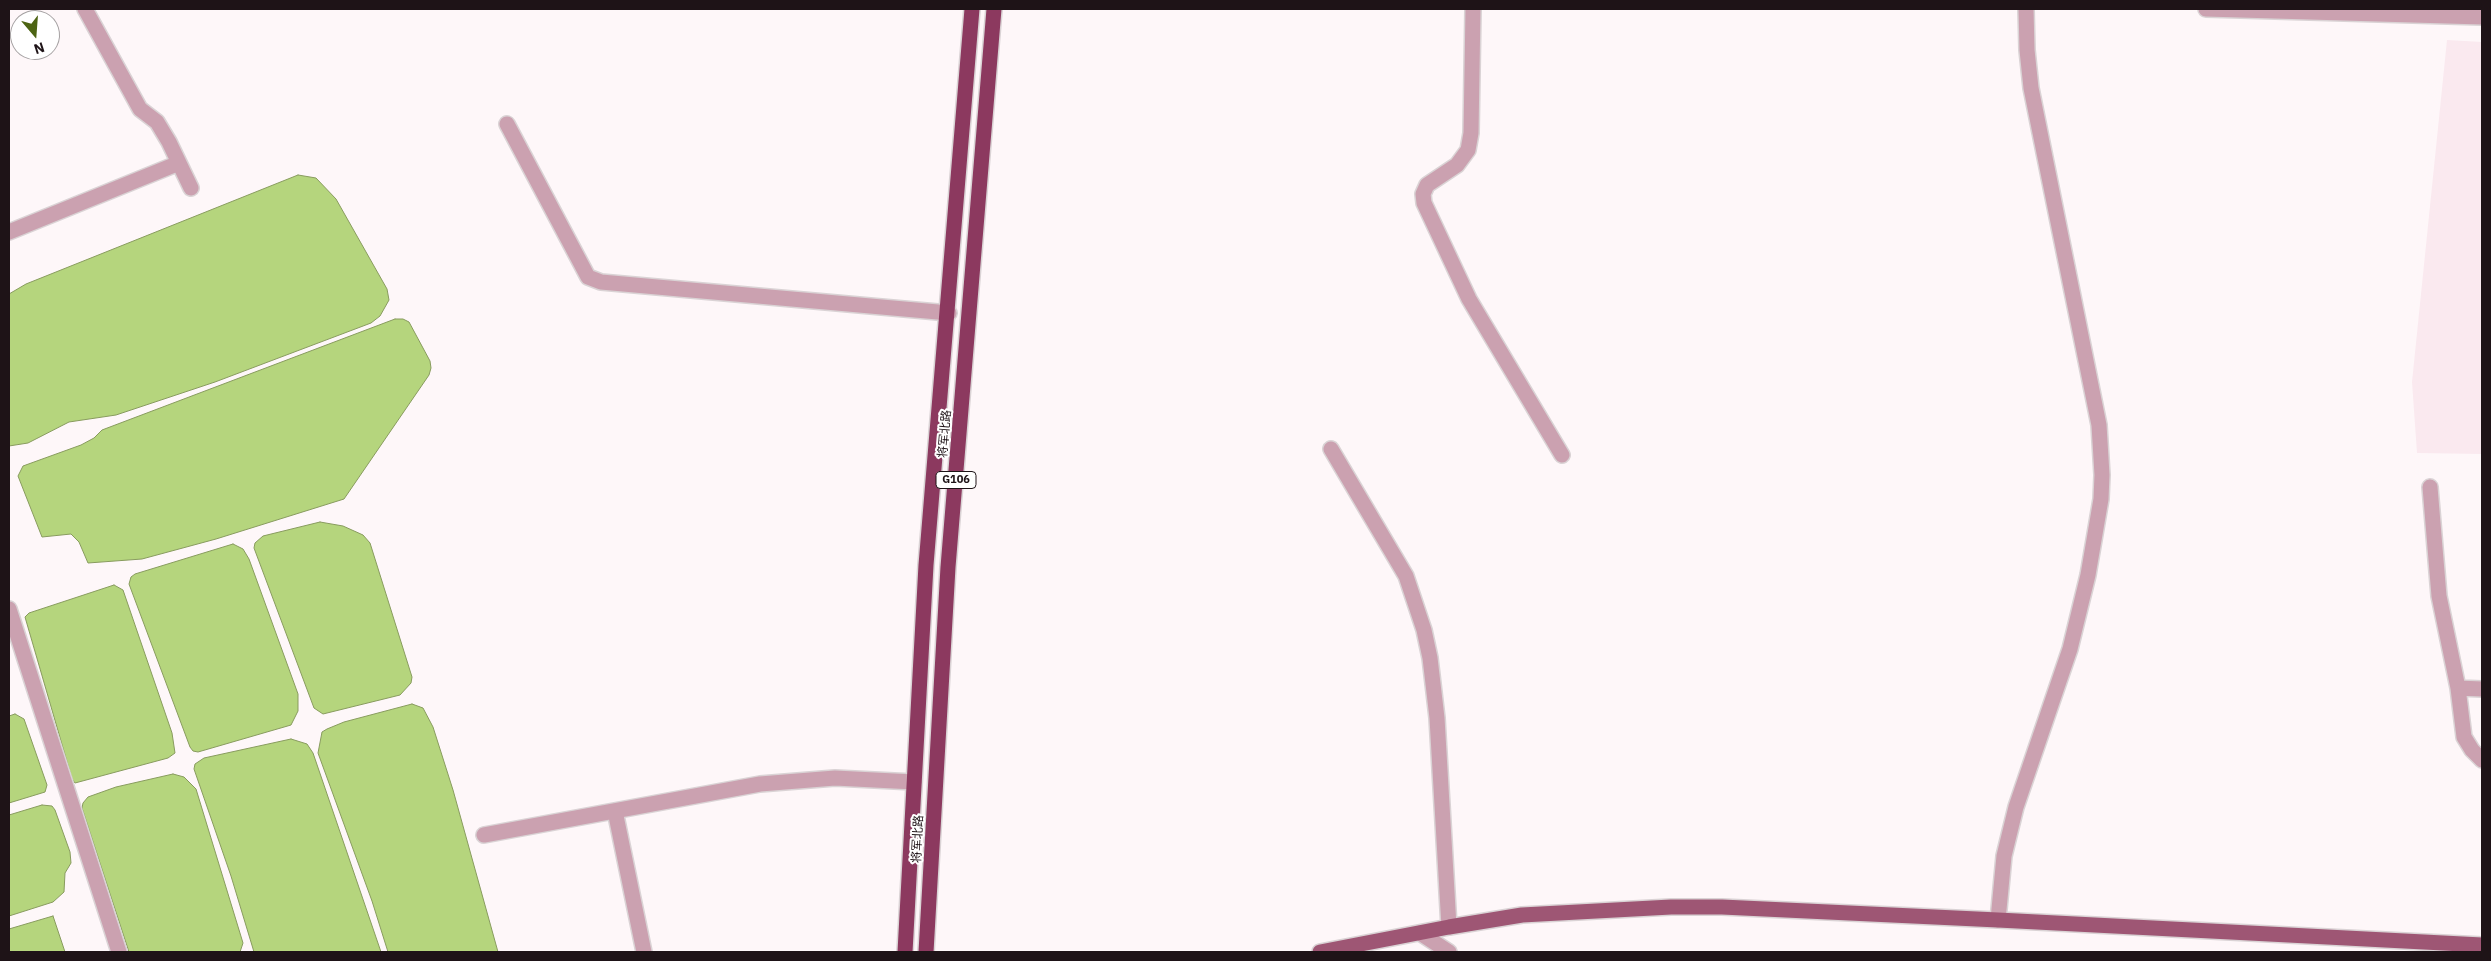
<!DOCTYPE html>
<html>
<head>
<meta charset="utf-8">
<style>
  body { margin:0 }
  #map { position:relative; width:2491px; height:961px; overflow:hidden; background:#fef7f9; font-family:"IBM Plex Sans",sans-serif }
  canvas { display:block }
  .frame { position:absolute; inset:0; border:10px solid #1e1317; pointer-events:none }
  .north { position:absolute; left:10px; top:10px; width:50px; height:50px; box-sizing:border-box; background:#fff; border:1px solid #a5a1a2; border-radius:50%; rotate:162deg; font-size:14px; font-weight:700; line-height:20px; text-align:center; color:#1e1317 }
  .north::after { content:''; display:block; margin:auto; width:18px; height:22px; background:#4d6413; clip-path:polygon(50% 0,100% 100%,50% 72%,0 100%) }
</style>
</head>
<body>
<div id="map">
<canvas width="2491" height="961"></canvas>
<div class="frame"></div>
<div class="north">N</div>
</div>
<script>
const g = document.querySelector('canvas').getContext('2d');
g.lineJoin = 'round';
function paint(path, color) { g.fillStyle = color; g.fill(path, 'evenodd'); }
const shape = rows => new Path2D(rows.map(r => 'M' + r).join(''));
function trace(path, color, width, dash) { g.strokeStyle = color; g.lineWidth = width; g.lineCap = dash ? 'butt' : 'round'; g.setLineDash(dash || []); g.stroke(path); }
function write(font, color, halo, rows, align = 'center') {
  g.font = font + ' "IBM Plex Sans","Noto Sans SC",sans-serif'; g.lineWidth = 4; g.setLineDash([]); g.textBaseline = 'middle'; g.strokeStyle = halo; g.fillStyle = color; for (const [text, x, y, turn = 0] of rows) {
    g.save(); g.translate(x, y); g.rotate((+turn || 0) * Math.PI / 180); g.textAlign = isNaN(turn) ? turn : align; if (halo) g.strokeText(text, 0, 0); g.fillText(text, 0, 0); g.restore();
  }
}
paint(shape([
  [2447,40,2482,42,2482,454,2417,453,2412,382]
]), '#fae9ef');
const water = shape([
  [298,175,316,178,336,199,387,289,389,300,380,316,371,323,215,382,116,415,69,422,28,443,9,446,9,294,26,284,298,175],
  [395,319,403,319,409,322,430,361,431,368,429,375,344,499,216,539,142,559,88,563,79,542,71,534,42,537,18,476,23,466,81,445,94,438,102,430,395,319],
  [320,522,343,526,363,535,370,543,412,677,411,683,400,695,323,714,314,708,254,548,255,543,263,536,320,522],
  [233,544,243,549,249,559,298,694,298,711,291,725,198,752,193,751,190,747,129,584,131,577,135,574,233,544],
  [114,585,123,590,172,733,175,753,168,758,75,783,72,779,25,617,29,613,114,585],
  [412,704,423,708,433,727,453,790,498,952,388,952,372,901,318,753,322,732,327,729,344,722,412,704],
  [15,714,24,719,47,785,45,792,9,803,9,716,15,714],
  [291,739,307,744,313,753,381,952,254,952,231,876,194,769,195,764,204,758,291,739],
  [173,774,184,777,196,789,243,943,240,952,129,952,82,808,83,803,88,797,116,787,173,774],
  [42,805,52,806,55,810,70,852,71,863,65,873,64,892,53,902,9,916,9,815,42,805],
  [53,916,65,952,9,952,9,929,53,916]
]);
paint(water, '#b5d57d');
trace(water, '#889b5e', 1);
const minor = shape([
  [85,9,140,109,157,122,169,142,191,188],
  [1473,9,1471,133,1468,150,1457,165,1427,185,1423,194,1424,203,1469,299,1562,455],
  [2206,9,2482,17],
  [507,124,588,277,601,282,949,313],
  [9,232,179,163],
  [1331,449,1406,576,1424,630,1430,658,1437,718,1449,927],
  [2430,487,2439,596,2458,688,2464,737,2472,750,2482,760],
  [9,609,119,952],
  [2458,688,2482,689],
  [615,811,644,952],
  [484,835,760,784,835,778,914,782],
  [1998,920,2004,856,2016,807,2070,649,2088,575,2101,499,2102,475,2099,425,2031,88,2027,50,2026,9],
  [1420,933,1449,952]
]);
const major = shape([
  [1320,952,1449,927,1522,915,1671,907,1722,907,1998,920,2482,945]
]);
const highway = shape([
  [905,952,926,565,972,9],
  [926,952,948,567,994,9]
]);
trace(minor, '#dad3d5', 18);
trace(major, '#dad3d5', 18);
trace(highway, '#dad3d5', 18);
trace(minor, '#cba1b0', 15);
trace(major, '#9e5674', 15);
trace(highway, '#8c395f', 15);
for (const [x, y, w] of [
  [956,480,40]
]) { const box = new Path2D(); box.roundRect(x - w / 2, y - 8.5, w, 17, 4); g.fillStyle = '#fff'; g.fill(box); trace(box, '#1e1317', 1); }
write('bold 11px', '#1e1317', null, [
  ["G106",956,480]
]);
write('12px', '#1e1317', '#fff', [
  ["将军北路",945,434,-85],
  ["将军北路",918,839,-87]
]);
</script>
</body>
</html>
